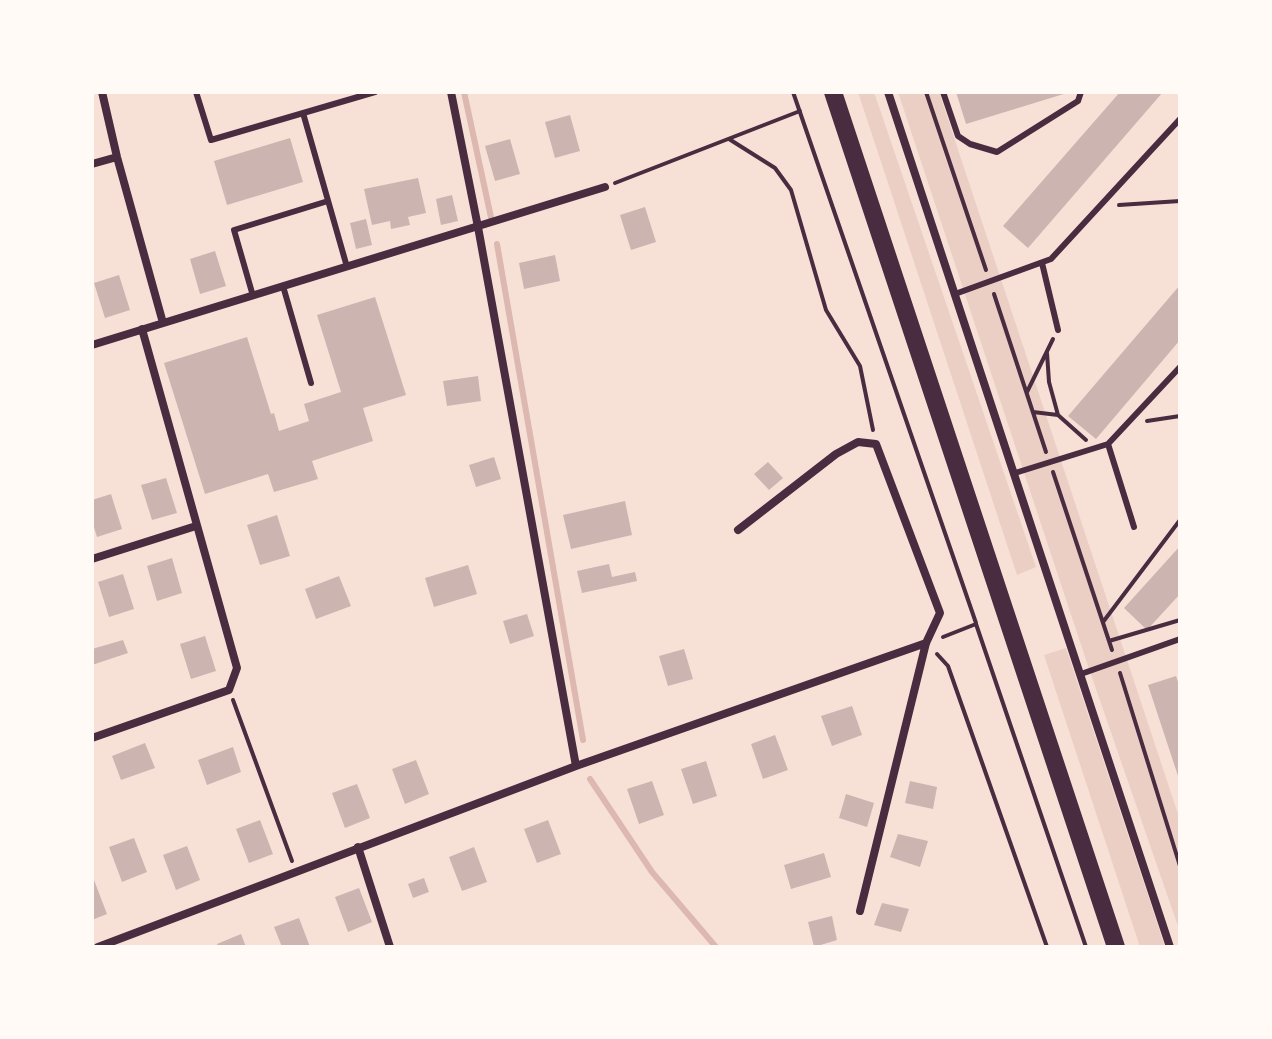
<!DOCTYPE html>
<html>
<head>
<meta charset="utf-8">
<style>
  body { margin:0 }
  #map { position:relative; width:1272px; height:1039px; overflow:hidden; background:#f7e1d7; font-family:Montserrat,sans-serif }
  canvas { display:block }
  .frame { position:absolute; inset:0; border:94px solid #fffaf5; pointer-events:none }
</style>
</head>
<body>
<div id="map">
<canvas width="1272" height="1039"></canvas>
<div class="frame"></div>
</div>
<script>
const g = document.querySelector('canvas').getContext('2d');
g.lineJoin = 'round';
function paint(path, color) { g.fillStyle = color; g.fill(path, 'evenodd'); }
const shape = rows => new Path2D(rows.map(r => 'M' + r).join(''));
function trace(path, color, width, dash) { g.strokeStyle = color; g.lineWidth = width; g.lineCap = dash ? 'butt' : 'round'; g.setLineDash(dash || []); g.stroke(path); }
paint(shape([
  [858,92,874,92,1036,567,1017,575],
  [898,92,939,92,1180,820,1180,932,1088,666],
  [1066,648,1165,947,1140,947,1044,655]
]), '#ebcfc5');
trace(shape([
  [464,92,492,222],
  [497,244,583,740],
  [590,779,652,872,716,947]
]), '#dcb8b0', 6);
paint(shape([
  [956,92,1067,92,1067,93,966,124],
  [1120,92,1163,92,1028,248,1003,226],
  [570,115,580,151,555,158,545,122],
  [290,138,303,182,227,205,214,161],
  [510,139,520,174,495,181,485,146],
  [418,178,426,213,408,217,410,225,391,229,390,221,372,225,364,189],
  [452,195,458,221,441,225,436,199],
  [645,207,656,242,631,250,620,215],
  [366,219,372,245,356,249,350,223],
  [215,251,226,286,200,294,190,259],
  [555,255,560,281,524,289,519,263],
  [119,275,130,310,105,318,94,283],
  [1180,285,1180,340,1096,439,1068,416],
  [375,297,406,395,363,408,373,441,312,461,318,479,274,492,268,474,205,494,164,363,247,337,271,414,274,413,279,431,309,421,304,404,341,392,317,315],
  [478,376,481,401,447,406,443,381],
  [494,457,501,479,476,487,469,465],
  [768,462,783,478,769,490,754,474],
  [166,478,177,513,152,520,141,485],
  [111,494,122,529,97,537,92,521,92,500],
  [625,501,632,535,571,549,563,515],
  [277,515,290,556,260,565,247,525],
  [1180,546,1180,594,1147,630,1124,608],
  [172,558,182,593,157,601,147,566],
  [609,564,612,577,635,572,637,581,582,593,577,571],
  [468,565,477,594,434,607,425,578],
  [123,574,134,609,109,617,98,582],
  [339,576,351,606,316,619,305,589],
  [527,614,534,636,510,644,503,621],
  [205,636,216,671,191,679,180,644],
  [123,640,128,653,92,665,92,649],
  [684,649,693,679,668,686,659,656],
  [1176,676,1180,688,1179,779,1148,685],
  [852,706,862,735,832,746,821,716],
  [775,735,788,770,763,779,751,744],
  [145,743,155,768,121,780,112,756],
  [233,747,241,772,207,785,198,760],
  [416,760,429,794,405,804,392,769],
  [706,761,717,796,693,804,681,769],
  [652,781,664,815,639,824,627,789],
  [910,781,937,787,933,809,905,803],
  [357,784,370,818,345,828,332,793],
  [846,794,874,803,867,827,839,818],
  [260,820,273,854,249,863,236,829],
  [548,820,561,854,537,863,524,829],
  [898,834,928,841,920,867,890,857],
  [134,838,147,872,122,882,109,847],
  [187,846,200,880,176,890,163,855],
  [474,847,487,882,462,891,449,857],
  [824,853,831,877,791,889,784,865],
  [424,878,429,892,413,898,408,884],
  [94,880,107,914,92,920,92,881],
  [359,888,372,922,348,932,335,897],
  [882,903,909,909,901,932,874,925],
  [832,916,837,940,814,947,808,922],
  [299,918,310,947,282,947,274,927],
  [241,934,246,947,218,947,217,944]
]), '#ccb4b1');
trace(shape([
  [793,92,976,623],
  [926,92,986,270],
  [729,139,775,168,791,190,826,310,860,366,873,430],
  [615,183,800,111],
  [1119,205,1180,201],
  [994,294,1046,452],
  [1047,353,1049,382,1058,415,1086,440],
  [1027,392,1053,339],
  [1033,412,1058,415],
  [1147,421,1180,416],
  [1053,472,1112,650],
  [1103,622,1180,520],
  [943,637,976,624,1086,947],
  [1109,641,1180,620],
  [937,654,948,666,1047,947],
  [1120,673,1180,866],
  [233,700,292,861]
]), '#4a2c40', 4);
trace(shape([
  [196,92,211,140,375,92],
  [943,92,958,136,970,144,997,152,1078,101,1081,92],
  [303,113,347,267],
  [1042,263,1058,330],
  [283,286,311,383],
  [955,294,1051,259,1180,119],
  [253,296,234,230,328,201],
  [1108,444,1134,527],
  [1015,473,1108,444,1180,367],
  [1081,674,1180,639]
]), '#4a2c40', 6);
trace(shape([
  [102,92,117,157,163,323],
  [451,92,478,227,576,766],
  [888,92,1170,947],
  [92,164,117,157],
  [92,345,605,187],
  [738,530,836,454,858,442,876,444,940,613,926,643,860,911],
  [92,559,196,526],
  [92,738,229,690,237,668,142,329],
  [358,847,390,947],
  [98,947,576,766,926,643]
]), '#4a2c40', 8);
trace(shape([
  [833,92,1116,947]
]), '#4a2c40', 18);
</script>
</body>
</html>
